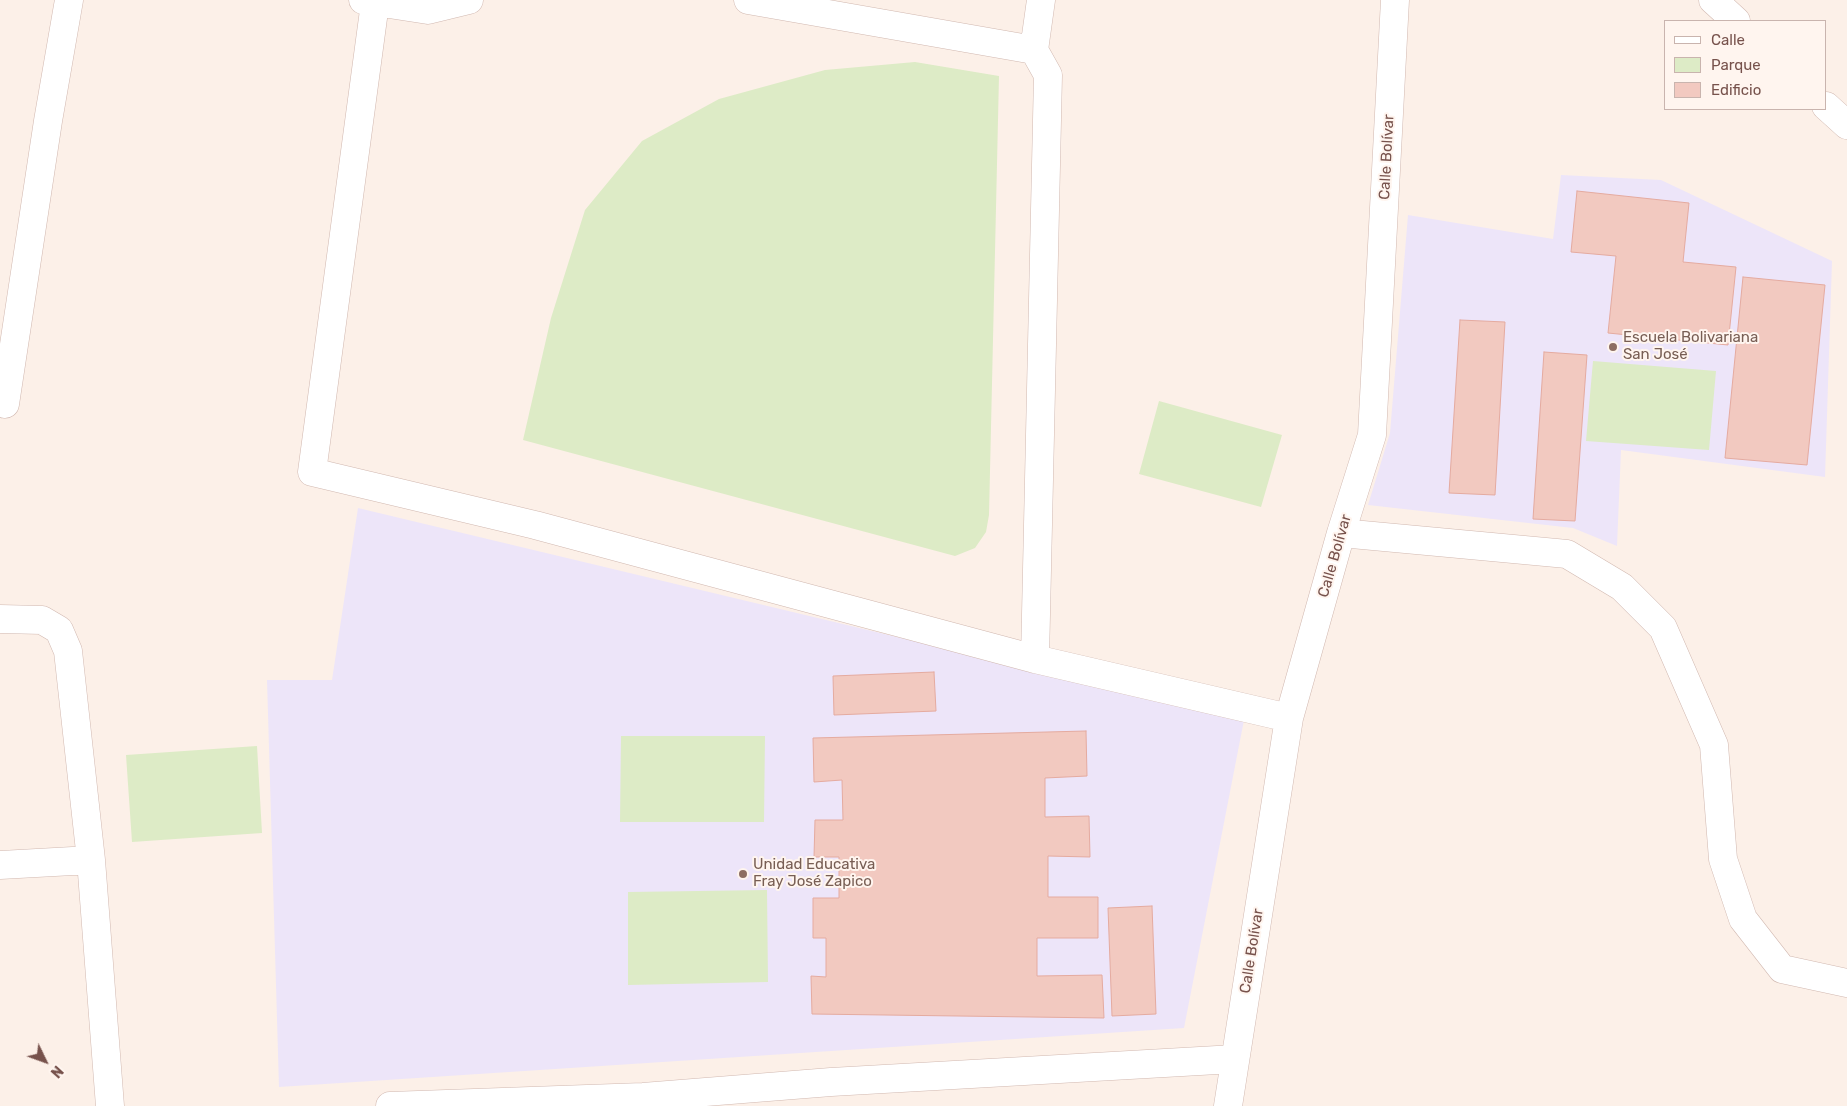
<!DOCTYPE html>
<html>
<head>
<meta charset="utf-8">
<style>
  body { margin:0 }
  #map { position:relative; width:1847px; height:1106px; overflow:hidden; background:#fcf0e8; font-family:Rubik,sans-serif }
  canvas { display:block }
  .legend { position:absolute; left:1664px; top:20px; width:162px; height:90px; box-sizing:border-box; background:#fff5ef; border:1px solid #c9b4ae; margin:0; padding:6px 9px; list-style:none; font-size:15px; color:#77524c }
  .legend li { display:flex; align-items:center; gap:10px; height:25px }
  .legend b { width:25px; border:1px solid #c9b4ae }
  .north { position:absolute; left:20px; top:1036px; width:50px; height:50px; -webkit-text-stroke:4px #fff5ef; paint-order:stroke; rotate:132deg; font-size:14px; font-weight:700; line-height:20px; text-align:center; color:#77524c }
  .north::after { content:''; display:block; margin:auto; width:18px; height:22px; background:#77524c; clip-path:polygon(50% 0,100% 100%,50% 72%,0 100%) }
</style>
</head>
<body>
<div id="map">
<canvas width="1847" height="1106"></canvas>
<ul class="legend">
<li><b style="height:6px;background:#fff"></b>Calle</li>
<li><b style="height:14px;background:#ddebc6"></b>Parque</li>
<li><b style="height:14px;background:#f2c9c0"></b>Edificio</li>
</ul>
<div class="north">N</div>
</div>
<script>
const g = document.querySelector('canvas').getContext('2d');
g.lineJoin = 'round';
function paint(path, color) { g.fillStyle = color; g.fill(path, 'evenodd'); }
const shape = rows => new Path2D(rows.map(r => 'M' + r).join(''));
function trace(path, color, width, dash) { g.strokeStyle = color; g.lineWidth = width; g.lineCap = dash ? 'butt' : 'round'; g.setLineDash(dash || []); g.stroke(path); }
function write(font, color, halo, rows, align = 'center') {
  g.font = font + ' Rubik,sans-serif'; g.lineWidth = 4; g.setLineDash([]); g.textBaseline = 'middle'; g.strokeStyle = halo; g.fillStyle = color; for (const [text, x, y, turn = 0] of rows) {
    g.save(); g.translate(x, y); g.rotate((+turn || 0) * Math.PI / 180); g.textAlign = isNaN(turn) ? turn : align; if (halo) g.strokeText(text, 0, 0); g.fillText(text, 0, 0); g.restore();
  }
}
paint(shape([
  [1561,175,1661,180,1832,261,1825,477,1621,450,1617,546,1573,528,1368,505,1390,433,1408,215,1553,239],
  [358,508,1244,720,1184,1028,279,1087,267,680,332,680]
]), '#ede5f9');
paint(shape([
  [915,62,999,76,989,515,986,532,975,548,955,556,523,440,551,318,585,210,642,141,719,99,825,70],
  [1593,361,1716,371,1709,450,1586,441],
  [1159,401,1282,435,1261,507,1139,474],
  [621,736,765,736,764,822,620,822],
  [257,746,262,833,132,842,126,755],
  [767,890,768,982,628,985,628,892]
]), '#ddebc6');
const building = shape([
  [1577,191,1689,203,1683,262,1736,267,1728,345,1608,333,1616,256,1571,252,1577,191],
  [1743,277,1825,285,1807,465,1725,458,1743,277],
  [1460,320,1505,322,1495,495,1449,493,1460,320],
  [1544,352,1587,355,1575,521,1533,519,1544,352],
  [934,672,936,711,834,715,833,676,934,672],
  [1086,731,1087,776,1045,778,1045,817,1089,816,1090,857,1048,856,1048,897,1098,897,1098,938,1037,938,1037,976,1102,975,1104,1018,812,1014,811,976,826,977,826,938,813,938,813,898,839,898,839,857,814,857,815,820,843,820,842,780,814,782,813,738,1086,731],
  [1152,906,1156,1014,1112,1016,1108,908,1152,906]
]);
paint(building, '#f2c9c0');
trace(building, '#e5aba0', 1);
const minor = shape([
  [363,0,428,10,469,0],
  [748,0,1034,50],
  [1713,0,1736,21],
  [375,3,312,472,535,525,1035,659,1289,718],
  [1826,106,1847,125],
  [5,404,48,121,69,0],
  [1341,533,1567,554,1622,587,1663,628,1714,745,1723,859,1743,919,1782,969,1847,983],
  [0,619,42,620,59,630,68,651,91,860,110,1106],
  [1035,659,1048,75,1034,50,1041,0],
  [0,865,91,860],
  [390,1106,643,1097,831,1082,1235,1059],
  [1228,1106,1289,718,1341,533,1372,435,1395,0]
]);
trace(minor, '#d1b8b0', 29);
trace(minor, '#fff', 28);
for (const [x, y, r, color] of [
  [1613,347,5,"#8d6e63"],
  [743,874,5,"#8d6e63"]
]) { const dot = new Path2D(); dot.arc(x, y, r, 0, 2 * Math.PI); g.fillStyle = color; g.fill(dot); trace(dot, '#fff5ef', 2); }
write('15px', '#77524c', '#fff5ef', [
  ["Calle Bolívar",1387,157,-87],
  ["Calle Bolívar",1335,556,-74],
  ["Calle Bolívar",1252,951,-81]
]);
write('15px', '#785e54', '#fff5ef', [
  ["Escuela Bolivariana",1623,338],
  ["San José",1623,355],
  ["Unidad Educativa",753,865],
  ["Fray José Zapico",753,882]
], 'left');
</script>
</body>
</html>
